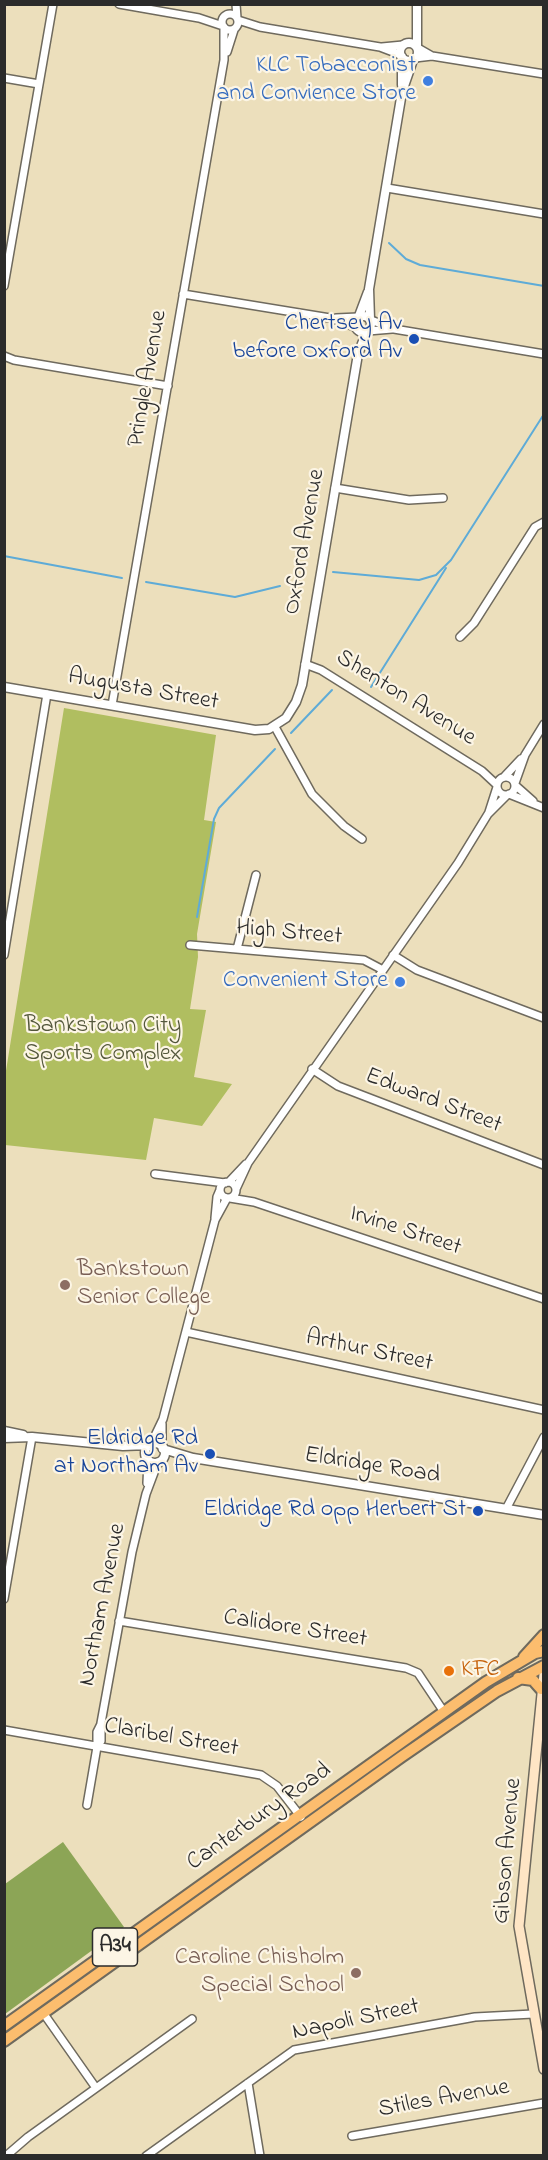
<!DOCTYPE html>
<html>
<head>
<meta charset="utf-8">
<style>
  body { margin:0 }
  #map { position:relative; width:548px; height:2160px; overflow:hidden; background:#ecdfbc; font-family:"Indie Flower",sans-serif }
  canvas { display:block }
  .frame { position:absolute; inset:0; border:6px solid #2b2b2b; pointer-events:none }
</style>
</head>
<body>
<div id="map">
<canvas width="548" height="2160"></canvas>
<div class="frame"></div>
</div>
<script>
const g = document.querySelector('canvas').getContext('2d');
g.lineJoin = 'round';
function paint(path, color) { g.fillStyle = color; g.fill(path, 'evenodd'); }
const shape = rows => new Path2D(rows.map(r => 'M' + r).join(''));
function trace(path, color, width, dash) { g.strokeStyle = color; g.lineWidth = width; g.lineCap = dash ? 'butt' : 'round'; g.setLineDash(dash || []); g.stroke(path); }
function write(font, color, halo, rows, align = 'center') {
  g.font = font + ' "Indie Flower",sans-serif'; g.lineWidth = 4.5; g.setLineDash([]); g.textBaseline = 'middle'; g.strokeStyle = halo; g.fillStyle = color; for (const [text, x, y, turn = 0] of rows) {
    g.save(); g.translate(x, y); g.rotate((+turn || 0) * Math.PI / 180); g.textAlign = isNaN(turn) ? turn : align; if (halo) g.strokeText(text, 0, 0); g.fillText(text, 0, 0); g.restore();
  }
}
paint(shape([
  [64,708,216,735,204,820,216,822,197,934,198,957,190,1009,206,1010,194,1077,232,1084,202,1126,154,1118,146,1160,5,1145,5,1077]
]), '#b0be60');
paint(shape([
  [63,1842,124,1927,5,2014,5,1884]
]), '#8ca556');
trace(shape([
  [389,243,406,259,420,265,544,286],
  [4,556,122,578],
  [333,572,419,580,436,575,451,560,544,414],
  [146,582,235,597,280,586],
  [371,687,446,568],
  [291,733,332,690],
  [197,917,214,819,219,808,275,749]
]), '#5eabd7', 2);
const minor = shape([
  [119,4,199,18,223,26],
  [236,4,237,18],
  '222 22a8 8 0 1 1 16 0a8 8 0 1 1-16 0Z',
  [238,20,260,27,380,47,401,55],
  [382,47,403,45],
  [418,48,432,56,544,74],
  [227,52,234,30],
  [415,58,432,56],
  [4,78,39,84],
  [387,188,544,214],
  [4,286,53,4],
  [183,294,330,318,355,327],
  [336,318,358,317],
  [371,320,394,329,544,354],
  [368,331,392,329],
  [4,356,14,360,168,386],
  [335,488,409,500,443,498],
  [460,637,474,623,535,527,544,522],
  [305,664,321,670,482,771,497,785],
  [112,705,224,60,224,27],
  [275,727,312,794,344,826,362,839],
  [505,776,521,759],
  '497 786a9 9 0 1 1 18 0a9 9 0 1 1-18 0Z',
  [515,783,525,755,544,724],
  [515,785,533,801],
  [509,794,544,808],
  [489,812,497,787],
  [190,945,364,960,383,970],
  [237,949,256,875],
  [4,955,47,694],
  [393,955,417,970,544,1018],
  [312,1069,338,1086,544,1165],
  [155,1174,225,1183],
  [229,1182,246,1164],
  '220 1190a8 8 0 1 1 16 0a8 8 0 1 1-16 0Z',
  [236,1189,248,1163,458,863,488,814,507,795],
  [230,1198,254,1202,544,1299],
  [215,1218,217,1197,220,1190],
  [186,1332,544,1410],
  [151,1444,163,1419,215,1220,227,1198],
  [162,1448,162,1424],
  [147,1483,148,1461],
  [506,1509,544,1437],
  [4,1599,32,1437],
  [119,1621,406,1668,418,1673,444,1712],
  [4,1730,261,1775,277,1786,301,1817],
  [97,1747,97,1732,101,1724],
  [87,1805,97,1747,101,1741,101,1723,132,1552,146,1494,158,1462],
  [44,2014,96,2088],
  [248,2083,260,2156],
  [352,2136,544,2103],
  [6,2156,28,2137,192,2019],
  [146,2156,294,2050,475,2017,533,2014]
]);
const tertiary = shape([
  '400 52a9 9 0 1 1 18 0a9 9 0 1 1-18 0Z',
  [417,46,417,4],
  [402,85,402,57],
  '355 324a8 8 0 1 1 16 0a8 8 0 1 1-16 0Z',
  [359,316,368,292],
  [370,319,369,289,402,92,413,60],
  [4,687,255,730,269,729,286,718,296,702,302,685,358,354,367,331],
  [4,1431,23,1435],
  [4,1438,32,1437,123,1446,149,1445],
  '145 1453a10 10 0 1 1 20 0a10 10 0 1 1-20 0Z',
  [163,1449,193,1458,544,1515]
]);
const secondary = shape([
  [544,1674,519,1926,544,2069]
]);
const trunk = shape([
  [524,1657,544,1635],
  [518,1678,533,1680,541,1689],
  [4,2026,486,1682,535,1653,544,1651],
  [4,2041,401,1757,497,1691,544,1666]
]);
trace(minor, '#6f6a5e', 10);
trace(tertiary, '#6f6a5e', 11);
trace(secondary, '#6f6a5e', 12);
trace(trunk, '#6f6a5e', 14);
trace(minor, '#fff', 7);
trace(tertiary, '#fff', 8);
trace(secondary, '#fee5c5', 9);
trace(trunk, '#fcbd6e', 10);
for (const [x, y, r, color] of [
  [428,81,6,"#3f7fe0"],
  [414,339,6,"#1a4fb4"],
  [400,982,6,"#3f7fe0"],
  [65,1285,6,"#8d6e63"],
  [210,1454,6,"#1a4fb4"],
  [478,1511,6,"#1a4fb4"],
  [449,1671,6,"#e8710a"],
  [356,1973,6,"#8d6e63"]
]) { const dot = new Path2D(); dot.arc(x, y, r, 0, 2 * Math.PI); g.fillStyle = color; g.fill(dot); trace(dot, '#fcf5e5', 2); }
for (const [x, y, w] of [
  [115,1947,45]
]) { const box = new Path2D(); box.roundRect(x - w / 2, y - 19, w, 38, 4.5); g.fillStyle = '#fcf5e5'; g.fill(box); trace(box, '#2b2b2b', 1.5); }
write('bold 22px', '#2b2b2b', null, [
  ["A34",115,1947]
]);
write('24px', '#366cbe', '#fcf5e5', [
  ["KLC Tobacconist",416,67],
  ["and Convience Store",416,95],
  ["Convenient Store",388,982]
], 'right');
write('24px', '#164399', '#fcf5e5', [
  ["Chertsey Av",402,325],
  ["before Oxford Av",402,353],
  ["Eldridge Rd",198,1440],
  ["at Northam Av",198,1468],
  ["Eldridge Rd opp Herbert St",466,1511]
], 'right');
write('24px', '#2b2b2b', '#fcf5e5', [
  ["Pringle Avenue",149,379,-80],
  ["Oxford Avenue",306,542,-80],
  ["Augusta Street",143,691,10],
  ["Shenton Avenue",405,699,32],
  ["High Street",289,934,5],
  ["Edward Street",433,1102,21],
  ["Irvine Street",405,1232,18],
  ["Arthur Street",369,1352,12],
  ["Eldridge Road",372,1467,9],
  ["Northam Avenue",104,1605,-79],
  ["Calidore Street",295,1630,9],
  ["Claribel Street",171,1739,10],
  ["Canterbury Road",260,1818,-35],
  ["Gibson Avenue",509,1851,-85],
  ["Napoli Street",356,2021,-12],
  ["Stiles Avenue",444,2100,-10]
]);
write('24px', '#53573b', '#fcf5e5', [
  ["Bankstown City",103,1027],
  ["Sports Complex",103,1055]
]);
write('24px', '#785e54', '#fcf5e5', [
  ["Bankstown",77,1271],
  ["Senior College",77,1299],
  ["Caroline Chisholm",344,1959,"right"],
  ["Special School",344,1987,"right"]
], 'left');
write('24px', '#c56008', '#fcf5e5', [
  ["KFC",461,1671]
], 'left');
</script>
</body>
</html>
